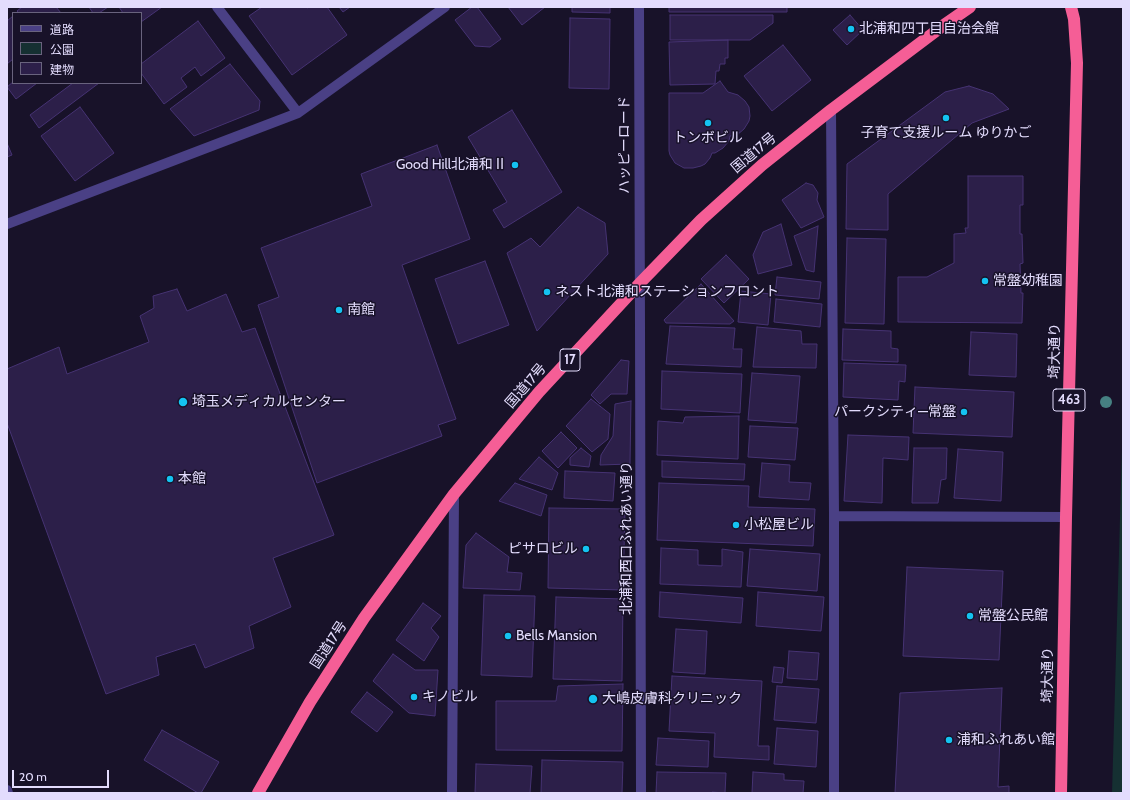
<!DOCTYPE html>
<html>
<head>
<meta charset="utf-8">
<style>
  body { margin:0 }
  #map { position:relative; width:1130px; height:800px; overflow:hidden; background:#181229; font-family:Cabin,"Noto Sans JP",sans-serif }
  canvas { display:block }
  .frame { position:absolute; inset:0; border:8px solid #e3dcfd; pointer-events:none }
  .legend { position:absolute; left:12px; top:12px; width:130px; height:72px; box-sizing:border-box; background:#181229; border:1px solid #69637e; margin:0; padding:5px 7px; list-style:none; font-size:12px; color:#e3dcfd }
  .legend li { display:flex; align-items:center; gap:8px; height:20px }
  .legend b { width:20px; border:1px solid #69637e }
  .scale { position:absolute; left:12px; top:770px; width:97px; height:18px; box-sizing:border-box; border:2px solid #e3dcfd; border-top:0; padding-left:5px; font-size:12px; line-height:14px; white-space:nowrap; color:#e3dcfd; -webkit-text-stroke:3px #181229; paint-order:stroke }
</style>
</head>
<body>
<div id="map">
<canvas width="1130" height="800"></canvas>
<div class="frame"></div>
<ul class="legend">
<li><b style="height:5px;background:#4a4085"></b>道路</li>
<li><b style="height:11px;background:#153032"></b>公園</li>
<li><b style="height:11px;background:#2c1f49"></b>建物</li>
</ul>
<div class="scale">20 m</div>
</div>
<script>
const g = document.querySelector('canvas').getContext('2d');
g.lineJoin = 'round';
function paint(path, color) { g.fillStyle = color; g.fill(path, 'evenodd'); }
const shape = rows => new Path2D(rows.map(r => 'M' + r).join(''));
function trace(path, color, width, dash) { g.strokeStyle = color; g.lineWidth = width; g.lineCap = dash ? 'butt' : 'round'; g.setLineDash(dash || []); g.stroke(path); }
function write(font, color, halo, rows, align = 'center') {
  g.font = font + ' Cabin,"Noto Sans JP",sans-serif'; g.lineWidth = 3; g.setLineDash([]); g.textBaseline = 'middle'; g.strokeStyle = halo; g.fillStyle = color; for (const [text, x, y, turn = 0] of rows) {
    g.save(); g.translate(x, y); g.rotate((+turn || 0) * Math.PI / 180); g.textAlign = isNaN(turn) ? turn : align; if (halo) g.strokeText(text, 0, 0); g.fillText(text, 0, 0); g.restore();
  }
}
paint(shape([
  [1123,414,1123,793,1112,793]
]), '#153032');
const building = shape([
  [22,7,56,7,61,13,19,13,17,11,22,7],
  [89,7,108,7,99,13,93,13,89,7],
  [119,7,162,7,141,22,141,13,123,13,119,7],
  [262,7,306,7,307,8,309,7,327,7,347,35,292,75,249,16,262,7],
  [339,7,350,7,343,12,339,7],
  [472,7,477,7,501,39,490,47,475,46,455,20,472,7],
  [508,7,545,7,522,25,508,7],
  [572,7,610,7,610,13,572,12,572,7],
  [669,7,787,7,787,12,669,12,669,7],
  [670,15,773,15,773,23,750,40,670,40,670,15],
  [850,15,863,30,847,45,833,30,850,15],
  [13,16,13,59,7,64,7,21,13,16],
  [570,18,610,19,609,89,569,88,570,18],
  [198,21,225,58,201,76,195,67,181,78,187,87,164,104,141,73,141,64,198,21],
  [728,40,728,58,725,58,725,64,720,64,719,71,716,71,715,84,670,85,669,42,728,40],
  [783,45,811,80,772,111,744,76,783,45],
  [230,64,260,101,259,110,194,136,170,109,230,64],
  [720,81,728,92,738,95,745,101,749,107,750,116,749,121,744,129,737,135,730,136,729,141,723,148,715,153,712,153,710,158,705,164,701,166,693,168,684,168,675,163,670,155,669,151,669,93,703,93,720,81],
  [13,82,13,83,37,83,16,99,7,87,13,82],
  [73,83,99,83,39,128,30,115,73,83],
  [969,86,993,94,1009,109,972,123,888,194,888,230,846,229,847,164,945,92,969,86],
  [80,107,114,153,75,181,41,136,80,107],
  [512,110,562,192,504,228,493,210,507,202,468,137,512,110],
  [7,143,12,155,7,157,7,143],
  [437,145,470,239,402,265,456,419,438,425,442,436,317,483,258,305,279,297,261,248,372,206,361,174,437,145],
  [968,176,1023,176,1023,205,1020,205,1020,234,1022,234,1023,263,1020,264,1021,293,1023,293,1022,323,898,322,898,277,927,277,954,263,954,234,966,233,965,228,968,228,968,176],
  [806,183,813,185,818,193,817,200,824,217,801,228,782,200,806,183],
  [578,207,605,223,608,254,537,331,507,253,531,238,540,247,578,207],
  [781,224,792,265,758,274,753,255,763,232,781,224],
  [818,226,814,272,806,270,794,236,818,226],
  [847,238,886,239,884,324,845,323,847,238],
  [726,255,749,279,724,303,701,279,726,255],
  [485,261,509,325,458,344,435,279,485,261],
  [777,277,821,282,819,299,775,295,777,277],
  [701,284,734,321,730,324,666,323,664,320,701,284],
  [177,289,187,311,226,294,242,332,255,328,334,535,273,558,291,607,249,626,254,648,205,668,195,644,156,657,159,675,106,694,7,423,7,369,59,347,67,374,149,342,140,316,154,308,153,296,177,289],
  [741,291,771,294,768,325,738,322,741,291],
  [776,299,822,304,820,327,774,322,776,299],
  [670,326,735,328,733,349,742,349,741,367,666,364,670,326],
  [757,327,801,331,802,344,817,344,816,368,753,367,757,327],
  [843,329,891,331,891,348,898,349,898,362,842,360,843,329],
  [971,332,1017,334,1016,377,969,375,971,332],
  [621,360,629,361,627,394,611,394,600,404,591,395,621,360],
  [844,363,906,365,905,382,899,381,898,400,843,397,844,363],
  [662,371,742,374,740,413,661,409,662,371],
  [752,373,800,376,796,423,748,420,752,373],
  [915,387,1014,392,1012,437,913,433,915,387],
  [591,399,610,414,608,439,592,452,566,426,591,399],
  [631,401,630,464,600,465,601,455,613,436,615,404,631,401],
  [739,416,738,459,657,455,658,421,683,423,685,417,739,416],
  [750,426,798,428,795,460,748,457,750,426],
  [561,432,577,448,558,468,542,451,561,432],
  [848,435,909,437,908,460,883,458,882,503,844,501,848,435],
  [581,448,591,456,589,467,570,465,570,458,581,448],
  [914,448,947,448,946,479,941,480,938,503,912,503,914,448],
  [958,449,1003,452,1001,501,954,498,958,449],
  [539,457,558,473,552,490,519,479,539,457],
  [662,461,745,464,744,480,662,477,662,461],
  [762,463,790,465,789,482,811,483,809,500,759,497,762,463],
  [565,471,615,473,613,501,564,498,565,471],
  [515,483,547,495,541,516,499,501,515,483],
  [659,483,749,486,748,507,815,509,813,546,657,540,659,483],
  [549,508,625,509,623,590,548,588,549,508],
  [476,533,509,557,507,572,522,573,520,590,463,588,466,545,476,533],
  [661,548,698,550,698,565,722,566,722,549,743,552,741,587,660,584,661,548],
  [750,549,820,554,817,591,747,586,750,549],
  [907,567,1003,571,999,660,903,656,907,567],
  [660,592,743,598,741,623,659,617,660,592],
  [758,592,824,597,821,631,756,626,758,592],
  [484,595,535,596,532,677,481,675,484,595],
  [556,597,623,599,622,681,553,679,556,597],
  [423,603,441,616,431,628,439,637,424,661,396,640,423,603],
  [676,629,707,631,705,674,673,672,676,629],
  [789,651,819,653,817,680,787,678,789,651],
  [393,654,415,670,438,670,435,716,409,713,373,681,393,654],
  [774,667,784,668,782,683,772,682,774,667],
  [672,676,762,681,758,746,769,746,769,760,714,757,715,733,669,731,672,676],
  [623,684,622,751,496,750,496,701,556,701,558,686,623,684],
  [777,686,819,689,816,723,774,720,777,686],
  [1002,688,998,787,1009,786,1009,793,895,793,900,693,1002,688],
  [367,692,393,712,377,732,351,712,367,692],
  [777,728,818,731,816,767,774,764,777,728],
  [162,730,219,762,201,793,198,793,144,760,162,730],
  [658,738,709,741,708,767,656,765,658,738],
  [542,760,623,762,622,793,541,793,542,760],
  [476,764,532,766,530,793,475,793,476,764],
  [657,772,726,773,725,793,712,792,712,793,656,793,657,772],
  [753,772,784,774,784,780,804,781,803,793,752,793,753,772]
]);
paint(building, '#2c1f49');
trace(building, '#463373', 1);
trace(shape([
  [217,7,298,113],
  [639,7,640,327,641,793],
  [831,110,834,516,834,793],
  [7,224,298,113,445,7],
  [834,516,1066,517],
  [7,790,8,793],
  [452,793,454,494]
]), '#4a4085', 10);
trace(shape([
  [258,793,310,702,364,618,454,494,539,392,640,283,701,220,762,165,831,110,944,25,970,7],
  [1061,793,1066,517,1077,63,1074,19,1071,7]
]), '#f55e96', 12);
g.fillStyle = '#468082';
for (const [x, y] of [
  [1106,402]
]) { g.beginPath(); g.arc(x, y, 6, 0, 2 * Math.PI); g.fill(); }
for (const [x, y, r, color] of [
  [851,29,4,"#14c3f1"],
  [946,118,4,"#14c3f1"],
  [708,123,4,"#14c3f1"],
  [515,165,4,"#14c3f1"],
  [985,281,4,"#14c3f1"],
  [547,292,4,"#14c3f1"],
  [339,310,4,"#14c3f1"],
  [183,402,5,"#14c3f1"],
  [964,412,4,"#14c3f1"],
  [170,479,4,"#14c3f1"],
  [736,525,4,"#14c3f1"],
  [586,549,4,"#14c3f1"],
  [970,616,4,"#14c3f1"],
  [508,636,4,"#14c3f1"],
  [414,697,4,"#14c3f1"],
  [593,699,5,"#14c3f1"],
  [949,740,4,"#14c3f1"]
]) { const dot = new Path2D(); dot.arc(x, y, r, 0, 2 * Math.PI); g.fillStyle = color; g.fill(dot); trace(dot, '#181229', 1.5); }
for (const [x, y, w] of [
  [570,360,20],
  [1069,400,32]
]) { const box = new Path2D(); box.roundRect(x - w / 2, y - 11, w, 22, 3); g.fillStyle = '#181229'; g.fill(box); trace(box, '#e3dcfd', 1); }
write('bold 13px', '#e3dcfd', null, [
  ["17",570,360],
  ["463",1069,400]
]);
write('14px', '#e3dcfd', '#181229', [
  ["北浦和四丁目自治会館",859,29],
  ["子育て支援ルーム ゆりかご",946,133,"center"],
  ["トンボビル",708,138,"center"],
  ["Good Hill北浦和Ⅱ",507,165,"right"],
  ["常盤幼稚園",993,281],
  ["ネスト北浦和ステーションフロント",555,292],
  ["南館",347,310],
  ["埼玉メディカルセンター",192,402],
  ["パークシティ―常盤",956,412,"right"],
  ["本館",178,479],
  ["小松屋ビル",744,525],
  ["ピサロビル",578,549,"right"],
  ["常盤公民館",978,616],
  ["Bells Mansion",516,636],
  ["キノビル",422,697],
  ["大嶋皮膚科クリニック",602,699],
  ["浦和ふれあい館",957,740]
], 'left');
write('14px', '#e3dcfd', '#181229', [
  ["ハッピーロード",625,145,-90],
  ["国道17号",754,153,-40],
  ["埼大通り",1055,351,-89],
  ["国道17号",526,386,-49],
  ["北浦和西口ふれあい通り",627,538,-90],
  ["国道17号",329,645,-57],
  ["埼大通り",1048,675,-89]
]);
</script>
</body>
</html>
